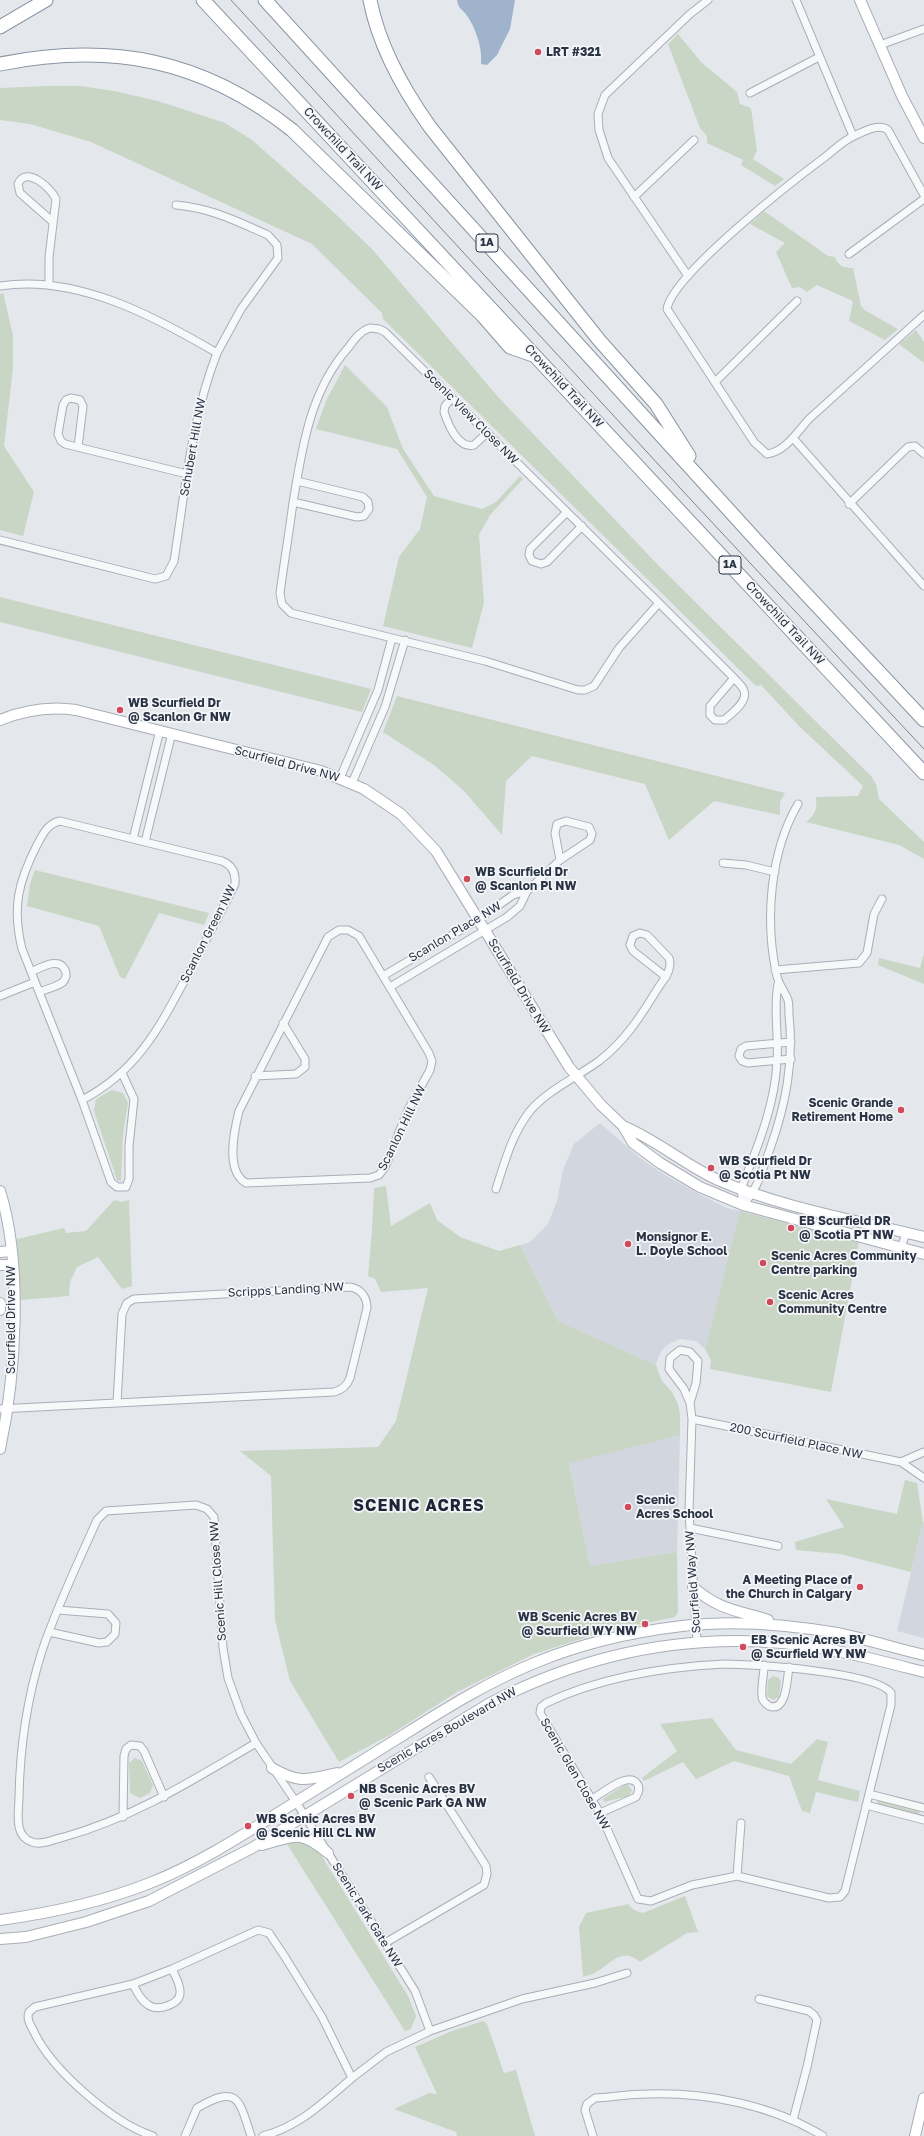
<!DOCTYPE html>
<html>
<head>
<meta charset="utf-8">
<style>
  body { margin:0 }
  canvas { display:block; background:#e4e7ec }
</style>
</head>
<body>
<canvas width="924" height="2136"></canvas>
<script>
const g = document.querySelector('canvas').getContext('2d');
g.lineJoin = 'round';
function paint(path, color) {
  g.fillStyle = color;
  g.fill(path, 'evenodd');
}
function strokePath(path, color, width, dash) {
  g.strokeStyle = color;
  g.lineWidth = width;
  g.lineCap = dash ? 'butt' : 'round';
  g.setLineDash(dash || []);
  g.stroke(path);
}
function write(font, color, halo, rows, align = 'center') {
  g.font = font + ' "Golos Text",sans-serif';
  g.lineWidth = 3.5;
  g.setLineDash([]);
  g.textBaseline = 'middle';
  g.strokeStyle = halo;
  g.fillStyle = color;
  for (const [text, x, y, turn = 0] of rows) {
    g.save();
    g.translate(x, y);
    g.rotate((+turn || 0) * Math.PI / 180);
    g.textAlign = isNaN(turn) ? turn : align;
    if (halo) g.strokeText(text, 0, 0);
    g.fillText(text, 0, 0);
    g.restore();
  }
}
const built = new Path2D(`
  M600,1123l40,35 20,14 35,20 32,16 13,3 -35,138 -9,-8 -16,-2 -11,5 -6,5 -4,7 -3,9 -98,-44 -38,-76 10,-3 18,-18 9,-23 6,-31 11,-26z
  M680,1435l-3,117 -87,14 -21,-104z
  M923,1522h1v116l-27,-7z`);
const green = new Path2D(`
  M678,34l23,28 36,30 3,12 11,4 6,43 -4,8 31,20 -9,7 -34,-21 2,-5 -36,-17v-7l-7,-8 -32,-84z
  M46,86h34l34,5 44,10 67,22 27,17 75,66 45,43 127,149 160,168 212,210 5,8 3,15 45,43v17l-25,-14 -93,-23c10,-8 11,-13 10,-25l42,-1 5,-10 -64,-60 -38,-41 -5,1 -373,-367 -1,-6 -70,-69 -221,-102 -61,-18 -30,-4v-32z
  M764,211l64,45 7,1c3,9 9,11 18,11l8,38 5,5 32,18 -13,11 -36,-19 4,-20 -36,-16 -10,7 -7,-5 -8,1 -16,-36 9,-9 -35,-19z
  M3,293l10,42v33l-9,78 30,46 -11,44 -23,-6v-236z
  M916,330l8,12v21l-25,-19z
  M345,365l42,42 16,42 31,47 48,13 14,-7 24,-26 3,3 -33,36 -11,20 5,68 -12,45 -89,-22 16,-69 21,-28 7,-32 -30,-48 -81,-20 10,-28z
  M0,597l371,92 -9,23 -362,-90z
  M397,696l388,97 -5,9v13l-66,-14 -45,39 -24,-56 -113,-28 -26,25 -4,54 -38,-44 -30,-26 -51,-33z
  M35,870l174,43 -5,12 -45,-12 -34,66 -5,-2 -21,-51 -72,-20 3,-22z
  M924,954v30l-46,-19 1,-7 41,10z
  M112,1090l11,3 5,10 -5,32 -2,46 -4,-1 -23,-69 2,-12z
  M386,1186l5,40 39,-23 7,17 23,17 39,14 21,-6 38,76 98,44 6,16 10,11 6,12 2,10v21l-111,28 21,103 87,-14 1,60 -3,5 -72,15 -69,22 -77,38 -69,44 -49,26 -49,-81 -15,-61 -4,-144 -31,-25 138,-4 18,-26 32,-133 -47,4 -6,-13 -7,-3 4,-46 2,-42z
  M114,1200l8,2 7,-2 3,86 -10,3 -24,-32 -21,10 -7,15 -1,14 -48,4 -4,-61 47,-11 2,5 20,-2z
  M740,1211l119,31 -28,150 -121,-23 1,-9 -6,-11z
  M905,1480l12,3 6,39 -12,50 -71,-18 -44,-4 -1,-8 49,-15 -18,-28 71,15z
  M773,1676l6,2 2,4 -2,15 -6,3 -6,-4 1,-16z
  M712,1718l24,32 55,14 26,-25 11,3 -10,38 42,11 -2,11 -42,-10 -6,21 -8,-2 -13,-35 -55,-15 -38,18 -13,-17 -39,19 -2,-3 35,-27 -17,-27z
  M135,1758l7,3 11,24 -3,8 -10,5 -10,-5 -1,-30z
  M624,1785h4l4,5 -3,6 -25,6 -1,-3z
  M878,1800l42,11 -1,3 -42,-10z
  M298,1841l14,4 8,8 88,143 8,20 -5,13 -6,2 -118,-187z
  M685,1896l13,36 -11,1 -47,29c-17,-15 -27,-1 -42,9 -4,3 -10,4 -15,6l-4,-50 7,-14 42,-9 6,6 9,3z
  M483,2021l4,3 17,49 12,-3 19,66h-78l-1,-4 -62,-23 35,-16 8,1 -22,-47 37,-16z`);
const water = new Path2D(`
  M457,0h58l-5,29 -13,26 -10,10 -6,-1c2,-15 -6,-39 -16,-51 -4,-4 -7,-6 -8,-13z`);
const street = new Path2D(`
  M796,0l57,136
  M880,45l44,-16
  M750,93l69,-36
  M924,195l-36,-65c-9,-7 -24,1 -34,6 -10,4 -20,14 -29,21 -31,23 -153,118 -158,152l87,133 13,12c18,-2 31,-23 42,-35l115,-104
  M634,197l60,-57
  M176,205c35,3 60,16 92,30l9,10 1,13 -37,51 -24,44
  M849,254l75,-55
  M688,276l-80,-118 -9,-28 -1,-16 7,-19 85,-81 18,-14
  M49,285v-28l7,-58c-5,-11 -30,-34 -38,-15l2,9 33,29
  M0,286c76,-12 154,30 217,67 -26,67 -32,138 -43,208l-8,15 -11,3 -155,-39
  M370,328l9,1 6,3 274,271 -40,45 -25,38 -9,4h-7l-93,-29 -194,-48 -9,-9 -2,-11c4,-30 9,-60 13,-90 9,-55 17,-112 55,-155 6,-8 12,-17 22,-20z
  M715,382l82,-81
  M452,398l-7,8 -1,6c4,12 14,37 30,33l13,-12
  M793,438l131,148
  M78,447l5,-41 -3,-6 -9,-2 -5,2 -3,5 -5,29 3,7 4,3 122,30
  M293,502l64,15 7,-1 5,-7 -1,-7 -5,-5 -66,-16
  M849,504l59,-57 7,-1 9,8
  M567,512l-37,37 -1,6 3,6 9,3 6,-2 35,-36
  M659,603l75,75c3,4 9,8 10,13 4,11 -13,23 -20,29h-9l-5,-5v-9l24,-28
  M340,778l38,-88 14,-52
  M352,783l33,-76 20,-67
  M60,821l162,40c10,4 14,12 13,23 -15,30 -31,60 -47,90 -28,52 -50,97 -106,126l-60,-151c-10,-41 -4,-67 15,-104 6,-11 10,-21 23,-24z
  M133,839l27,-109
  M145,842l27,-109
  M723,863l23,2 29,7
  M339,930h9l11,6 70,117 3,8 -2,9 -22,40 -23,57 -6,8 -9,3 -124,5c-21,-12 -12,-52 -7,-72l89,-174z
  M775,970l84,-7 8,-10 7,-39 8,-15
  M31,972c9,-4 28,-16 34,-2 2,4 1,9 -2,12 -6,5 -17,7 -24,10
  M383,976l96,-57 34,-24 14,-4
  M390,987l117,-70 13,-11 7,-15 33,-31 30,-20 2,-6 -3,-7 -23,-6 -9,3 -2,9 5,27
  M0,996l35,-14
  M791,1059l-43,4 -6,-2 -3,-5 2,-7 5,-3 45,-4
  M255,1076l41,-2 9,-7v-8l-22,-36
  M82,1100l29,82 6,5h9l3,-8v-33l5,-47 -12,-26
  M496,1189c9,-28 16,-55 34,-78 18,-21 47,-34 69,-50 26,-20 42,-45 59,-73 6,-9 15,-19 11,-30l-22,-23 -7,-2 -7,3 -3,9 3,6 33,26
  M743,1205c15,-16 19,-35 27,-56 16,-45 24,-87 19,-134 0,-5 0,-11 -1,-15 -4,-11 -10,-15 -12,-28 -11,-53 -6,-120 22,-168
  M743,1205l-2,-16c16,-41 34,-83 36,-128 2,-26 -4,-51 1,-77
  M901,1248l5,-15
  M680,1350l10,2 8,9 -2,22 -6,20 -6,-14 -15,-20 1,-11z
  M690,1403l2,16 -3,93 8,129
  M0,1409l18,-1 316,-16c8,-2 13,-6 16,-14l17,-70c0,-11 -6,-19 -17,-21l-216,12 -7,4 -5,11 -5,89
  M692,1419l209,43
  M924,1452l-23,10 23,16
  M690,1528l88,18
  M49,1632l50,11 8,-1 8,-8 1,-11 -8,-9 -50,-4
  M724,1664c29,0 153,8 167,29v12l-46,186 -5,6 -11,1 -92,-22 -45,9 -41,16 -13,-2 -38,-86 -60,-100 1,-6 5,-4c55,-26 118,-36 178,-39z
  M764,1665c0,10 -3,21 -2,31 0,4 4,8 7,10 18,7 18,-28 20,-39
  M256,1743c-63,37 -121,74 -192,94 -10,2 -23,9 -32,5 -19,-6 -13,-30 -13,-45 1,-50 8,-99 23,-146 15,-45 36,-88 55,-131l9,-9 90,-6 11,4 7,8 9,131 5,30 13,36 15,29 40,59 119,189 15,40
  M869,1794l55,14
  M592,1799c10,-5 38,-30 46,-14 2,5 0,8 -2,12l-36,16
  M866,1805l58,15
  M123,1817l1,-61 2,-7 5,-4 9,1 4,5 20,46
  M737,1876l4,-53
  M385,1943l99,-58 3,-11 -1,-8 -57,-89
  M133,1984c4,8 8,17 17,22 9,5 30,-2 30,-13 1,-8 -5,-17 -8,-24
  M759,1999l50,12 5,4 3,5 -10,47 -14,53
  M352,2078l34,-26 44,-21 92,-32 73,-16 32,-10
  M153,2136c-40,-13 -101,-66 -119,-104 -3,-7 -8,-12 -5,-20l6,-5 98,-23 39,-15 86,-39 11,3 16,24 37,60 30,61c-28,24 -52,48 -89,58
  M185,2136l12,-28c41,-24 42,-9 54,28
  M593,2136l-8,-26 2,-6 8,-6c17,-1 35,-4 52,-4 60,-2 125,11 176,42`);
const secondary = new Path2D(`
  M860,0l42,96 22,42
  M0,720c25,-10 49,-14 76,-10l245,61 43,18 37,25 35,37 133,216 32,38 22,21 10,17 27,20 40,24 43,18 181,49
  M623,1126c34,14 62,39 95,54 65,28 137,40 206,57
  M0,1191c23,73 16,184 0,258
  M0,1252l11,-1
  M0,1265h12
  M0,1303v7
  M693,1587c26,23 43,23 75,33
  M272,1768c28,16 35,12 65,5
  M262,1845c33,-9 38,-16 66,8
  M0,1920c51,-7 102,-18 150,-37 48,-19 93,-48 136,-75 40,-25 79,-49 119,-74 43,-27 85,-53 132,-72 46,-19 95,-30 145,-36 51,-6 104,-2 155,7 29,6 58,15 87,22
  M0,1939l26,-2 60,-15 63,-21 103,-53 238,-145c91,-47 189,-69 292,-60 48,4 95,17 142,29
  M915,2136l9,-38`);
const highway = new Path2D(`
  M203,0l721,773
  M265,0l512,563 147,157
  M370,0c9,47 33,89 60,127l169,213 57,64 33,52
  M0,27l46,-27
  M0,64c111,-22 202,-5 292,66l191,186 27,31 23,8`);
const tram = new Path2D(`
  M231,0l462,502 231,247`);
const markers = [
  [538,52,4,"#d1495b"],
  [120,710,4,"#d1495b"],
  [467,879,4,"#d1495b"],
  [901,1110,4,"#d1495b"],
  [711,1168,4,"#d1495b"],
  [791,1228,4,"#d1495b"],
  [628,1244,4,"#d1495b"],
  [763,1263,4,"#d1495b"],
  [770,1302,4,"#d1495b"],
  [628,1507,4,"#d1495b"],
  [860,1587,4,"#d1495b"],
  [645,1624,4,"#d1495b"],
  [743,1647,4,"#d1495b"],
  [351,1796,4,"#d1495b"],
  [248,1826,4,"#d1495b"]
];
const shields = [
  [487,243,22],
  [730,565,22]
];
const shieldNames = [
  ["1A",487,243],
  ["1A",730,565]
];
const poiNames = [
  ["LRT #321",546,52],
  ["WB Scurfield Dr",128,703],
  ["@ Scanlon Gr NW",128,717],
  ["WB Scurfield Dr",475,872],
  ["@ Scanlon Pl NW",475,886],
  ["Scenic Grande",893,1103,"right"],
  ["Retirement Home",893,1117,"right"],
  ["WB Scurfield Dr",719,1161],
  ["@ Scotia Pt NW",719,1175],
  ["EB Scurfield DR",799,1221],
  ["@ Scotia PT NW",799,1235],
  ["Monsignor E.",636,1237],
  ["L. Doyle School",636,1251],
  ["Scenic Acres Community",771,1256],
  ["Centre parking",771,1270],
  ["Scenic Acres",778,1295],
  ["Community Centre",778,1309],
  ["Scenic",636,1500],
  ["Acres School",636,1514],
  ["A Meeting Place of",852,1580,"right"],
  ["the Church in Calgary",852,1594,"right"],
  ["WB Scenic Acres BV",637,1617,"right"],
  ["@ Scurfield WY NW",637,1631,"right"],
  ["EB Scenic Acres BV",751,1640],
  ["@ Scurfield WY NW",751,1654],
  ["NB Scenic Acres BV",359,1789],
  ["@ Scenic Park GA NW",359,1803],
  ["WB Scenic Acres BV",256,1819],
  ["@ Scenic Hill CL NW",256,1833]
];
const streetNames = [
  ["Crowchild Trail NW",343,149,47],
  ["Crowchild Trail NW",564,386,47],
  ["Scenic View Close NW",471,417,45],
  ["Schubert Hill NW",193,447,-80],
  ["Crowchild Trail NW",785,623,47],
  ["Scurfield Drive NW",287,764,15],
  ["Scanlon Place NW",455,932,-31],
  ["Scanlon Green NW",208,934,-63],
  ["Scurfield Drive NW",519,986,59],
  ["Scanlon Hill NW",402,1128,-64],
  ["Scripps Landing NW",286,1290,-3],
  ["Scurfield Drive NW",11,1320,-90],
  ["200 Scurfield Place NW",796,1441,12],
  ["Scenic Hill Close NW",218,1581,-94],
  ["Scurfield Way NW",693,1582,-94],
  ["Scenic Acres Boulevard NW",447,1730,-30],
  ["Scenic Glen Close NW",575,1774,60],
  ["Scenic Park Gate NW",367,1915,58]
];
const districtNames = [
  ["SCENIC ACRES",419,1506]
];
paint(built, '#d2d6de');
paint(green, '#c9d6c5');
paint(water, '#9fb4cc');
strokePath(street, '#a9aeb7', 9);
strokePath(secondary, '#a9aeb7', 12);
strokePath(highway, '#8b94a3', 15);
strokePath(street, '#f7f8fa', 7);
strokePath(secondary, '#fff', 10);
strokePath(highway, '#fff', 13);
strokePath(tram, '#7d8696', 1);
for (const [x, y, r, color] of markers) {
  const dot = new Path2D();
  dot.arc(x, y, r, 0, 2 * Math.PI);
  g.fillStyle = color;
  g.fill(dot);
  strokePath(dot, '#f4f6f9', 1.5);
}
for (const [x, y, w] of shields) {
  const box = new Path2D();
  box.roundRect(x - w / 2, y - 9, w, 18, 3);
  g.fillStyle = '#f4f6f9';
  g.fill(box);
  strokePath(box, '#2b3445', 1);
}
write('bold 11px', '#2b3445', null, shieldNames);
write('bold 12px', '#2b3445', '#f4f6f9', poiNames, 'left');
write('12px', '#2b3445', '#f4f6f9', streetNames);
g.letterSpacing = '1px';
write('bold 16px', '#1d2536', '#f4f6f9', districtNames);
g.letterSpacing = '0px';
</script>
</body>
</html>
